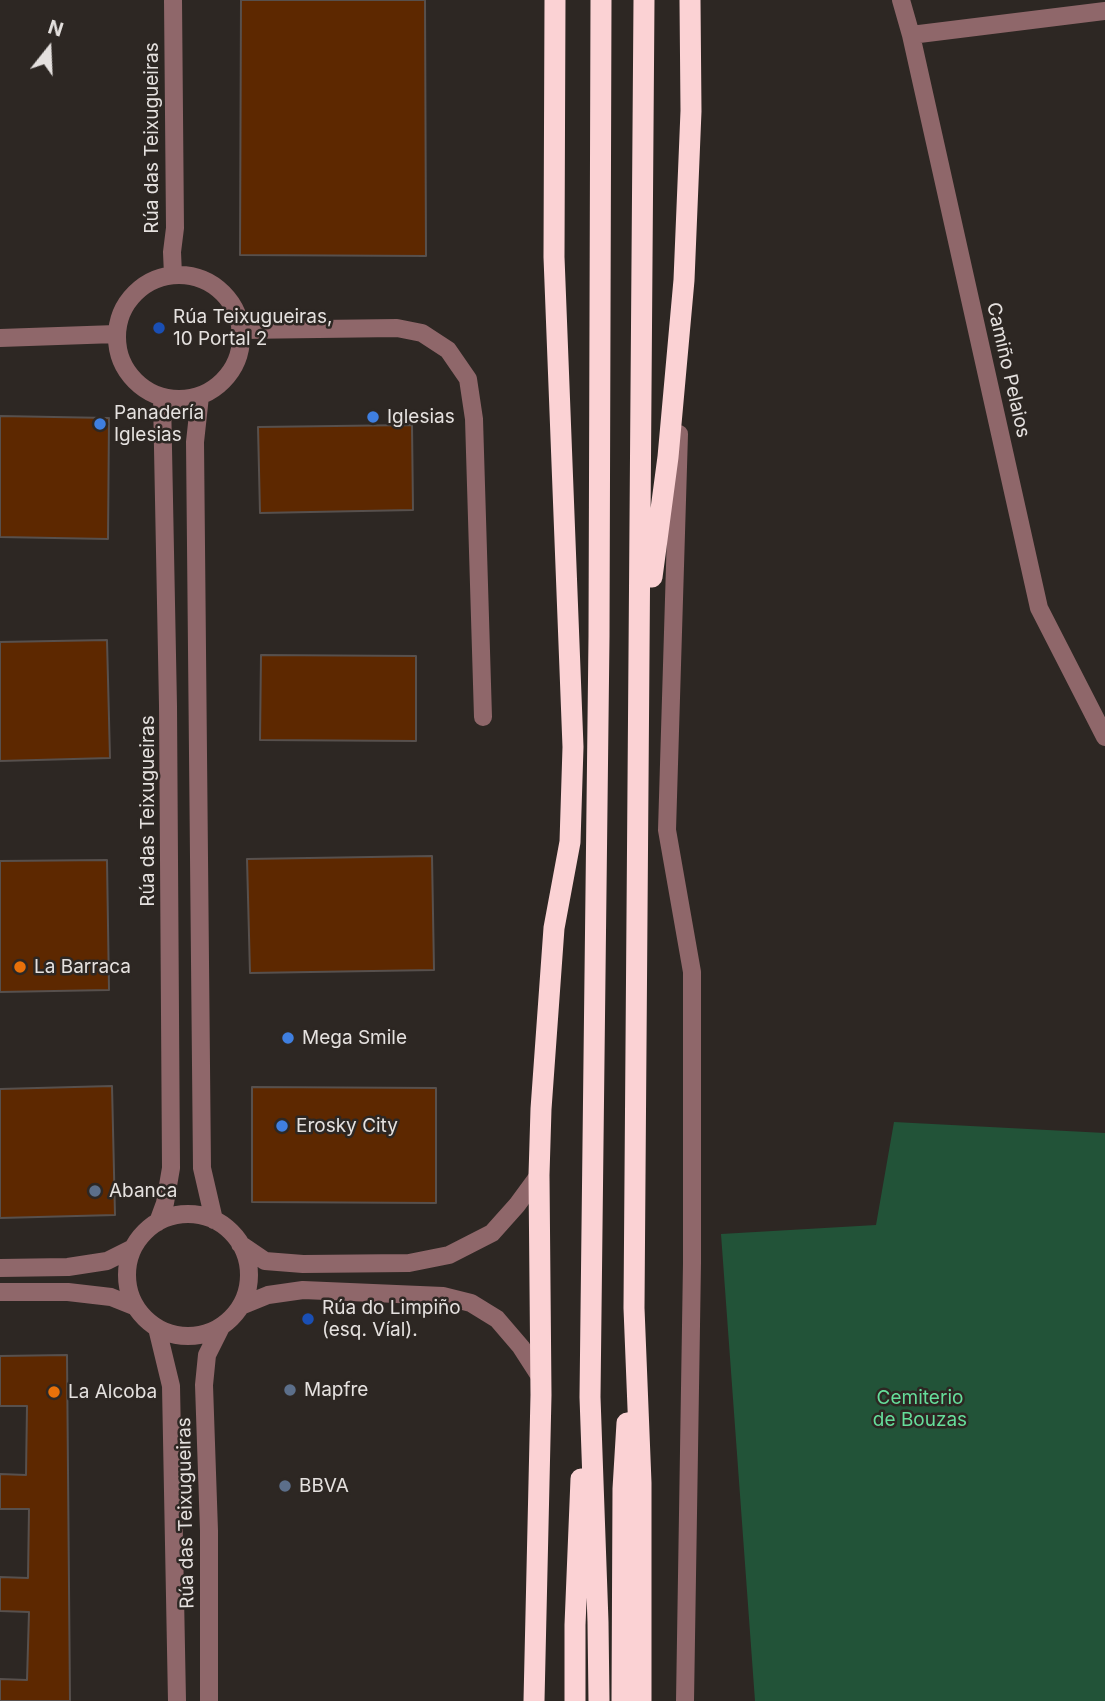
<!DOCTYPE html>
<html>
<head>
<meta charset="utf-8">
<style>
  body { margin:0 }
  #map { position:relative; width:1105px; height:1701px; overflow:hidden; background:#2d2723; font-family:Inter,sans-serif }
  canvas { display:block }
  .north { position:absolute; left:14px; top:14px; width:70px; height:70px; -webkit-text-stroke:5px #2d2723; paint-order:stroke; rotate:18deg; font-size:19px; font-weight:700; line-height:28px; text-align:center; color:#e5e1df }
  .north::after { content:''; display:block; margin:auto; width:24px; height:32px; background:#e5e1df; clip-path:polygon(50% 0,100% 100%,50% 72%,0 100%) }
</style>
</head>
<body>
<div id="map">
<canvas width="1105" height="1701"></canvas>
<div class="north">N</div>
</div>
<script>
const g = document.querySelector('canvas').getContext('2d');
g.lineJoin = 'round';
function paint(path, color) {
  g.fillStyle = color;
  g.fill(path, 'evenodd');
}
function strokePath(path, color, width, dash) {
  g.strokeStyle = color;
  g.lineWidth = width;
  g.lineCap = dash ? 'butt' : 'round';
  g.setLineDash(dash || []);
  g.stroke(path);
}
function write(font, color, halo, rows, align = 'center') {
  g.font = font + ' Inter,sans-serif';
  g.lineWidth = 5;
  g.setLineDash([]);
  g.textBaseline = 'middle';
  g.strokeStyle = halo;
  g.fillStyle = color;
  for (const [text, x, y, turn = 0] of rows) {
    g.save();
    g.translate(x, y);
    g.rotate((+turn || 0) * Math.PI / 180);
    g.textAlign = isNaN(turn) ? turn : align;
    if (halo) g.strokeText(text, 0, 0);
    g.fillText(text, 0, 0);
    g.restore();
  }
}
const green = new Path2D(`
  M894,1122l211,11v568h-350l-34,-467 155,-9z`);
const building = new Path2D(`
  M241,0h184l1,256 -186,-1z
  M0,416l109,2 -1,121 -108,-2z
  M412,425l1,85 -153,3 -2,-86z
  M107,640l3,118 -110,3v-119z
  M261,655l155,1v85l-156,-1z
  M432,856l2,114 -184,3 -3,-114z
  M107,860l2,130 -109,2v-131z
  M112,1086l3,129 -115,3v-129z
  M252,1087l184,1v115l-184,-1z
  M67,1355l3,346h-70v-22l27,1 2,-68 -29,-1v-34l28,1 1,-69h-29v-35l26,1 1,-69h-27v-50z`);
const minor = new Path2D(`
  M901,0l10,35 128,573 66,129
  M911,35l194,-24
  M173,275l-1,-23 3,-24 -2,-228
  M117 337a62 62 0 1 1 124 0a62 62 0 1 1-124 0Z
  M240,330l157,-2 25,5 26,17 20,29 6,40 9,298
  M0,338l116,-4
  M200,396l-5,46 7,726 12,52
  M679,434l-12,396 25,142v291l-7,438
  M127 1275a61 61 0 1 1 122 0a61 61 0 1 1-122 0Z
  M158,1222l7,-19 6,-35 -3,-462 -6,-309
  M240,1244l25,17 38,3 106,-1 40,-8 43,-22 25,-28 22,-30
  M0,1268l68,-1 39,-6 26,-13
  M0,1292h68l43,5 25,10
  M241,1306l27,-11 35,-5 140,6 28,7 26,16 24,28 20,31
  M157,1328l14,58 6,315
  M209,1701v-170l-5,-146 3,-30 14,-28`);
const highway = new Path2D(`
  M652,577l16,-120 16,-177 7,-169 -1,-111
  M534,1701l7,-306 -2,-220 2,-66 13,-181 16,-86 3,-95 -19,-490 1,-257
  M575,1701v-76l6,-146
  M599,1701l-1,-79 -8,-225 9,-760 2,-637
  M622,1701l1,-212 4,-66
  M641,1701v-218l-7,-175 10,-1308`);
const markers = [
  [159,328,7,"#1a4fb4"],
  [373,417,7,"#3f7fe0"],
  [100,424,7,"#3f7fe0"],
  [20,967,7,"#e8710a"],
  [288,1038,7,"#3f7fe0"],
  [282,1126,7,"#3f7fe0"],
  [95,1191,7,"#5c6f8a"],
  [308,1319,7,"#1a4fb4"],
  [290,1390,7,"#5c6f8a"],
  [54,1392,7,"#e8710a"],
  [285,1486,7,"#5c6f8a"]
];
const streetNames = [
  ["Rúa das Teixugueiras",152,138,-90],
  ["Camiño Pelaios",1008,370,77],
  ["Rúa das Teixugueiras",148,811,-90],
  ["Rúa das Teixugueiras",186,1513,-91]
];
const poiNames = [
  ["Rúa Teixugueiras,",173,317],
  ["10 Portal 2",173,339],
  ["Panadería",114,413],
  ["Iglesias",114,435],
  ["Iglesias",387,417],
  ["La Barraca",34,967],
  ["Mega Smile",302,1038],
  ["Erosky City",296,1126],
  ["Abanca",109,1191],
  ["Rúa do Limpiño",322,1308],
  ["(esq. Víal).",322,1330],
  ["Mapfre",304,1390],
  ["La Alcoba",68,1392],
  ["BBVA",299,1486]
];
const parkNames = [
  ["Cemiterio",920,1398],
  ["de Bouzas",920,1420]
];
paint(green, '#225338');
paint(building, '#5d2800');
strokePath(building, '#57504d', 2);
strokePath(minor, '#8f676a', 18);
strokePath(highway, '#fbd2d4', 21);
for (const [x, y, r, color] of markers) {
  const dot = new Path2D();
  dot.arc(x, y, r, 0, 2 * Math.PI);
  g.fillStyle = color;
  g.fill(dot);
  strokePath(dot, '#2d2723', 2.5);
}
write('19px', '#e5e1df', '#2d2723', streetNames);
write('19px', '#e5e1df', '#2d2723', poiNames, 'left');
write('19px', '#65dd9a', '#2d2723', parkNames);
</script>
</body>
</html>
